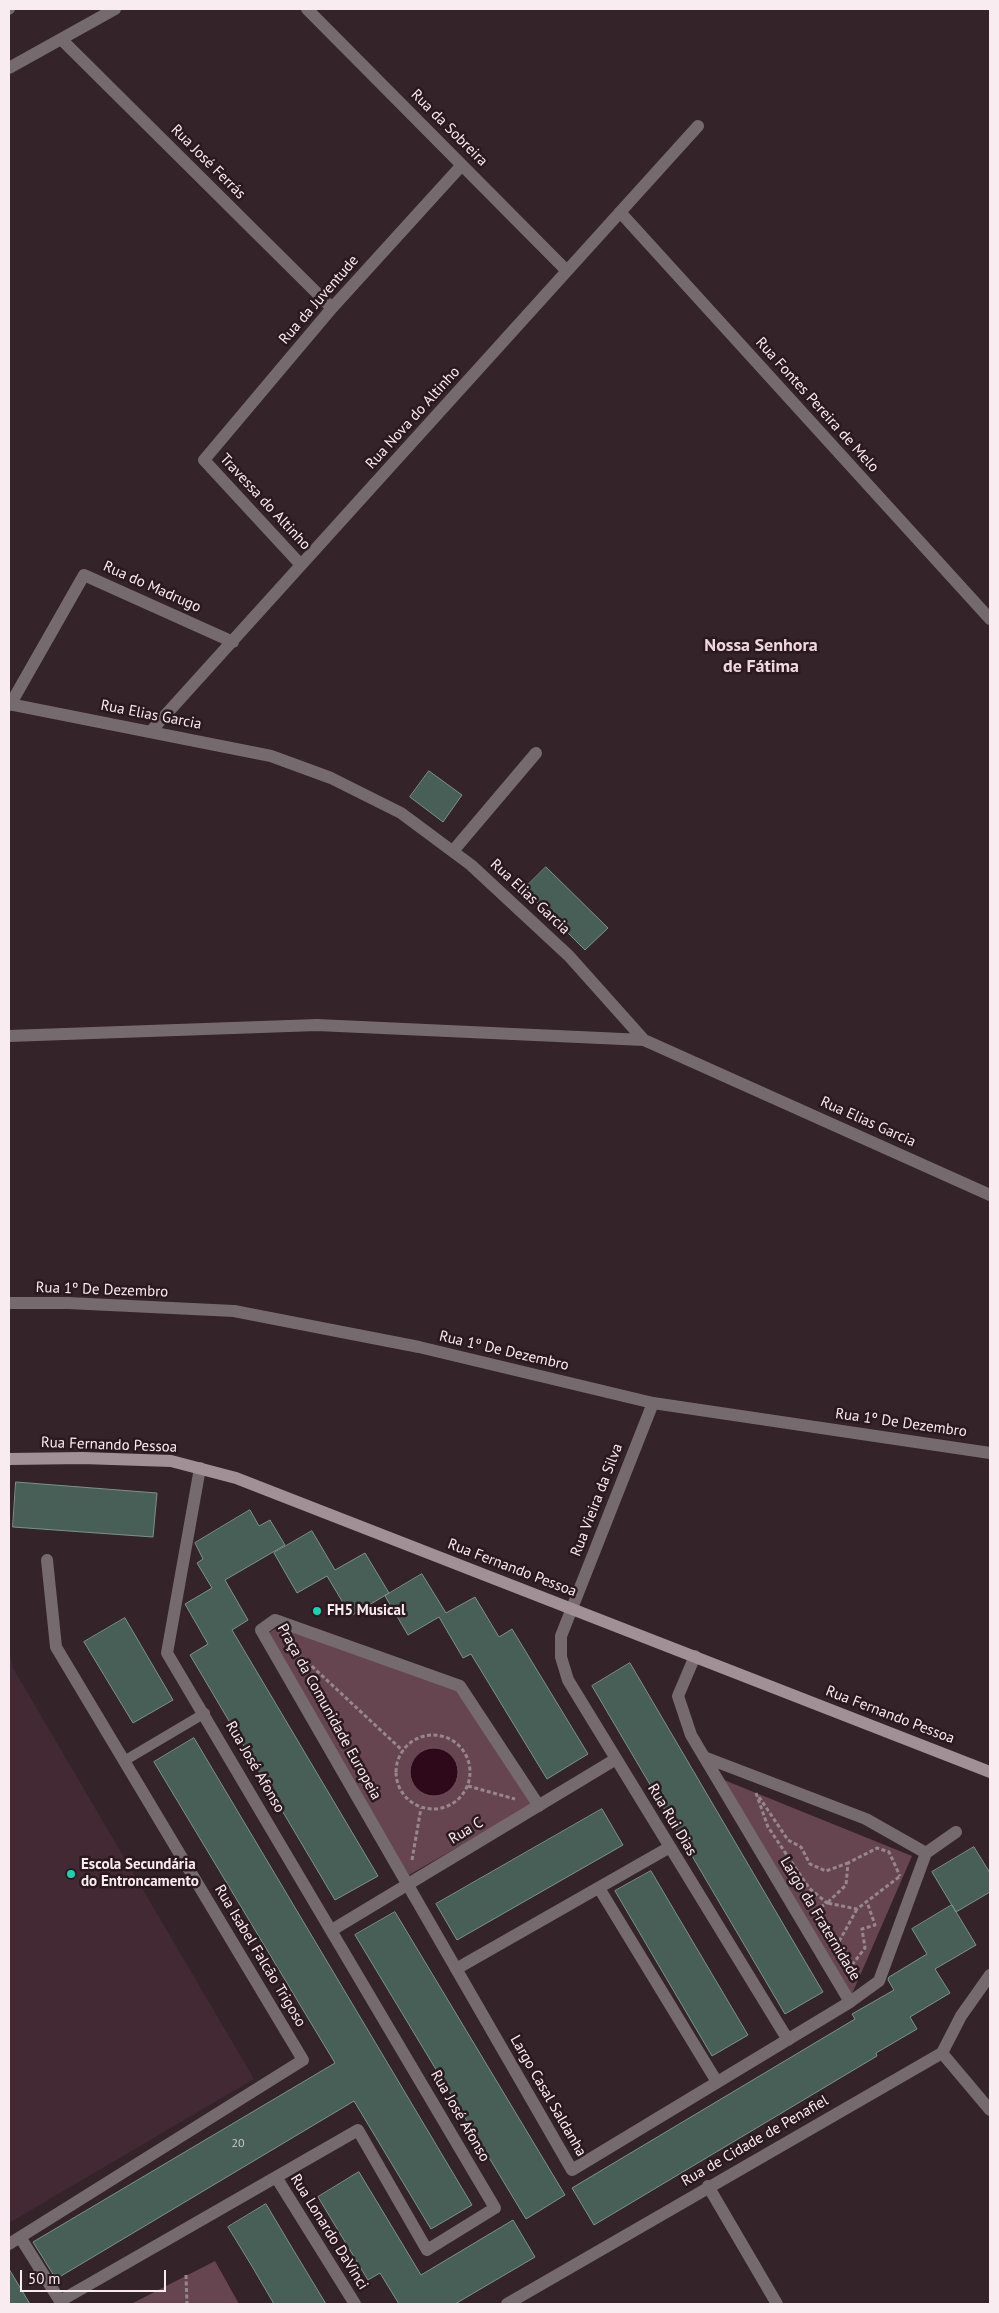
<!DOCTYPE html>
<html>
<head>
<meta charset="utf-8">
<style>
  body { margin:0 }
  #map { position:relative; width:999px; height:2313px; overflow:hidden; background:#342329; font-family:"PT Sans",sans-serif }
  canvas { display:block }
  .frame { position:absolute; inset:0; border:10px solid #f9ecf0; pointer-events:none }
  .scale { position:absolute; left:20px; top:2270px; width:146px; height:22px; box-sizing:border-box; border:2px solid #f9ecf0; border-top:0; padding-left:6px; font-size:15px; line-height:18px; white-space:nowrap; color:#f9ecf0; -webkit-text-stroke:4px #2a191f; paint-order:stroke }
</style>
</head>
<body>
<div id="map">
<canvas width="999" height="2313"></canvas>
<div class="frame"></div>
<div class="scale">50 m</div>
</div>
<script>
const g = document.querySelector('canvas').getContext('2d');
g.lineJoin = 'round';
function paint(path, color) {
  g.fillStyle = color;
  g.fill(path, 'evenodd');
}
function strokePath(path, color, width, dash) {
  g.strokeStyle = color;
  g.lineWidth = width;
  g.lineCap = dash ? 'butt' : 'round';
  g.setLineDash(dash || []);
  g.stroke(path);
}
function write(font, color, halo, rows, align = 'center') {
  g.font = font + ' "PT Sans",sans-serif';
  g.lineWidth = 5;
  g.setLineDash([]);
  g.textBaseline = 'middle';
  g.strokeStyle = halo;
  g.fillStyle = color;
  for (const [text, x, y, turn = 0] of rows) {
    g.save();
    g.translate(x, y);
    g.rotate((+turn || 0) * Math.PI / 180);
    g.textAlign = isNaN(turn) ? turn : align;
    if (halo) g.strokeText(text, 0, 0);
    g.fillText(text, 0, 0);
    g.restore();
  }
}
const built = new Path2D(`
  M9,1650l4,18 241,411 -245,144z`);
const green = new Path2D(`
  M281,1625l177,64 75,115 -124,71 -142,-241z
  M724,1780l188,76 -60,138z
  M215,2261l24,43h-108z`);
const water = new Path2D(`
  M410 1772a24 24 0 1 1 48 0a24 24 0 1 1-48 0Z`);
const building = new Path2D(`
  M429,771l33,24 -19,27 -33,-25z
  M546,867l62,61 -23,22 -61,-61z
  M16,1482l141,11 -4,44 -140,-10z
  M250,1510l9,16 11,-6 15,25 -60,35 23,40 -16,10 146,246 -43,24 -145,-245 18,-11 -23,-40 27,-16 -15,-25 6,-4 -8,-16z
  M312,1531l23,39 30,-17 24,40 -38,23 -24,-40 -30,17 -23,-40z
  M422,1574l24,39 29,-16 24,40 13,-8 76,125 -41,25 -76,-125 -8,4 -24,-41 -31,18 -23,-39z
  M125,1618l48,82 -40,23 -49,-81z
  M630,1663l193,329 -38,22 -193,-328z
  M194,1738l278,467 -41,24 -77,-128 -298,178 -23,-37 302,-179 -181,-301z
  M602,1809l21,36 -166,95 -21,-36z
  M974,1847l16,26v19l-34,20 -24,-40z
  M651,1871l97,164 -36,21 -97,-165z
  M952,1905l24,40 -41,24 15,24 -40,24 7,12 -41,24 1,3 -283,169 -22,-37 283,-169 -3,-5 42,-24 -6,-10 1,-3 38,-23 -15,-25z
  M395,1912l170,283 -39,24 -171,-284z
  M359,2172l62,103 92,-55 22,37 -80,47h-56l-19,-31 -12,7 -50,-83z
  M266,2204l25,42 35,58h-52l-21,-36 -25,-41z
  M9,2269l21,35h-21z`);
const path = new Path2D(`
  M288,1644l115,107
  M396 1772a37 37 0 1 1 74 0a37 37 0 1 1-74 0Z
  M468,1786l47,13
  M756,1793l12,34 41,61 18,15 -14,9
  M759,1797l29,43 13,7 9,17 16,7 22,-8
  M412,1860l9,-52
  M899,1877l-42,32 -30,-6 19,-18 2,-22 29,-15 12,4 11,24
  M836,1947l21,-38
  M848,1970l17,-22 -3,-19 13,-4 -8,-23
  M186,2275l1,29`);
const lane = new Path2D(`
  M9,10l1,-1
  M124,1761l81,-48`);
const street = new Path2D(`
  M307,9l260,262
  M61,39l271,269
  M9,68l106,-59
  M620,212l370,407
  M301,565l-97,-105 128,-152 130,-143
  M9,704l262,52 60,22 70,35 70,52 98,91 75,84 346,155
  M10,705l74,-130 149,67
  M151,731l547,-605
  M453,851l83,-98
  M9,1036l308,-11 327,15
  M9,1303h59l166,8 185,36 234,56 337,50
  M653,1403l-92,233v21l7,23 220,360
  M695,1656l-17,40 13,39 159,267
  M704,1757l162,62 60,34
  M539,1806l-79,-120 -185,-66 -14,10 311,540 278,-168 29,-21 47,-128 30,-21
  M599,1888l118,194
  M332,1930l284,-171
  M456,1969l214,-122
  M942,2053l48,57
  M276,2177l79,127
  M708,2186l69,118
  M20,2237l40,64 298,-171 69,120 68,-42 -328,-555 33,-185
  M9,2244l294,-184 -247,-413 -9,-87
  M507,2304l435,-251 19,-37 29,-41`);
const secondary = new Path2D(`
  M9,1459l74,-1 88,3 65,17 754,294`);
const markers = [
  [317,1611,5,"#15d5b3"],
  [71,1874,5,"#15d5b3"]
];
const numberNames = [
  ["20",238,2144]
];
const streetNames = [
  ["Rua da Sobreira",449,128,45],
  ["Rua José Ferrás",208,162,45],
  ["Rua da Juventude",319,300,-49],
  ["Rua Fontes Pereira de Melo",817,405,48],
  ["Rua Nova do Altinho",413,418,-48],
  ["Travessa do Altinho",265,502,47],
  ["Rua do Madrugo",152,587,24],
  ["Rua Elias Garcia",151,715,11],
  ["Rua Elias Garcia",530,897,43],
  ["Rua Elias Garcia",868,1122,24],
  ["Rua 1º De Dezembro",102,1290,2],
  ["Rua 1º De Dezembro",504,1351,13],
  ["Rua 1º De Dezembro",901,1423,8],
  ["Rua Fernando Pessoa",109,1445,2],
  ["Rua Vieira da Silva",597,1500,-69],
  ["Rua Fernando Pessoa",512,1568,21],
  ["Praça da Comunidade Europeia",329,1712,61],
  ["Rua Fernando Pessoa",890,1715,21],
  ["Rua José Afonso",255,1767,60],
  ["Rua Rui Dias",672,1820,59],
  ["Rua C",466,1831,-31],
  ["Largo da Fraternidade",820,1919,59],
  ["Rua Isabel Falcão Trigoso",260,1956,59],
  ["Largo Casal Saldanha",548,2096,60],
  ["Rua José Afonso",460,2116,60],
  ["Rua de Cidade de Penafiel",755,2141,-30],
  ["Rua Lonardo DaVinci",329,2232,58]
];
const poiNames = [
  ["FH5 Musical",327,1611],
  ["Escola Secundária",81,1865],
  ["do Entroncamento",81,1882]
];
const quarterNames = [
  ["Nossa Senhora",761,646],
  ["de Fátima",761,667]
];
paint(built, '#422933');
paint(green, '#664551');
paint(water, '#2e091a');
strokePath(water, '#6b4d5a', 1);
paint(building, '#485f58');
strokePath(building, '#7a938b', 1);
strokePath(path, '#96878c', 3, [4, 2.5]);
strokePath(lane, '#756b6f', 10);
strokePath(street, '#756b6f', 12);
strokePath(secondary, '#a19196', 12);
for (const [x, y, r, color] of markers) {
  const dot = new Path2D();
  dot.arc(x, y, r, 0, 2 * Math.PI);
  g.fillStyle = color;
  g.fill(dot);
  strokePath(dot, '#2a191f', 2);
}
write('12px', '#cdc9ca', null, numberNames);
write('15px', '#f9ecf0', '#2a191f', streetNames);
write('bold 15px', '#f9ecf0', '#2a191f', poiNames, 'left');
write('bold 18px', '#f0d7df', '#2a191f', quarterNames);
</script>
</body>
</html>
